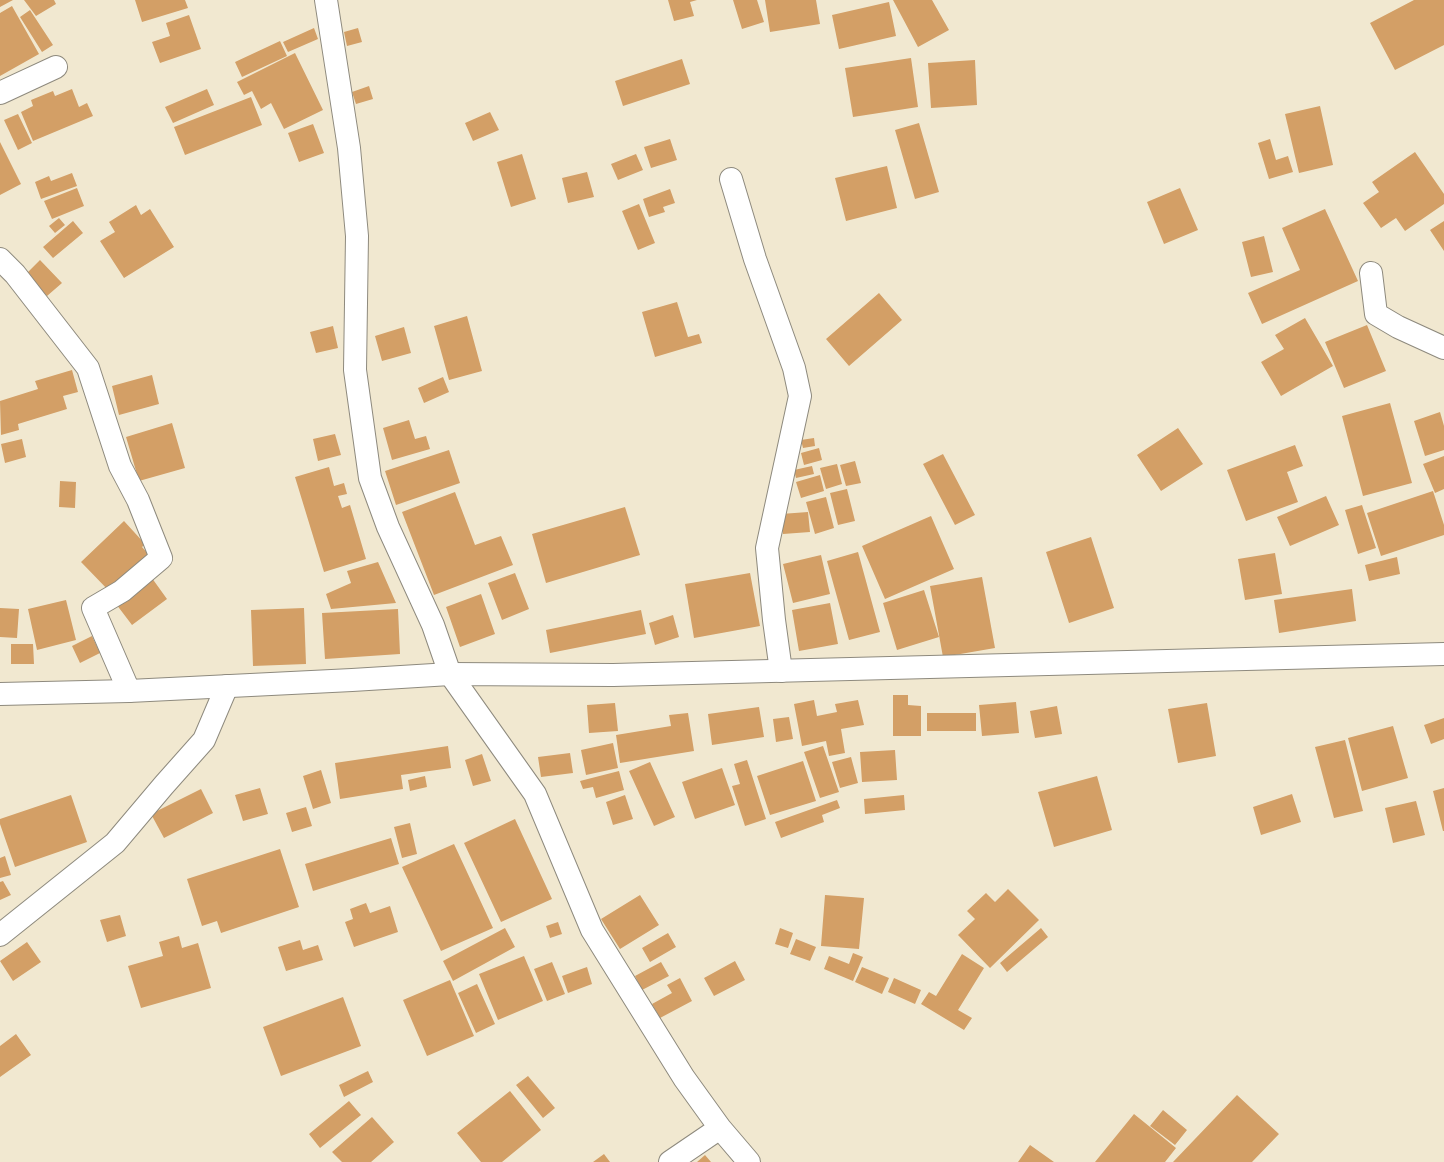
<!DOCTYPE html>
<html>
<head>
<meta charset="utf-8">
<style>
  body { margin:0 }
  canvas { display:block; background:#f1e8d0 }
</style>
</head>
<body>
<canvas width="1444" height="1162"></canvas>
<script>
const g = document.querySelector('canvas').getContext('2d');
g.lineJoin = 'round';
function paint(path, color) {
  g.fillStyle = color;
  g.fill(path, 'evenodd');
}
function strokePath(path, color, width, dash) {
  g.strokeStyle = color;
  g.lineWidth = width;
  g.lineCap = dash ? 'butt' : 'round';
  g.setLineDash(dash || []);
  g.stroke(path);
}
const building = new Path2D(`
  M0,0h13l-13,7z
  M24,0h30l2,4 -20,12z
  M135,0h50l3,8 -46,14z
  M668,0h29l-7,2 4,14 -20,5z
  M733,0h24l7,22 -22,7z
  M765,0h51l4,24 -50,8z
  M893,0h39l17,30 -31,17z
  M1414,0h30v45l-49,25 -25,-47z
  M889,2l7,34 -57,13 -7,-34z
  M12,6l27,48 -39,22v-63z
  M30,10l23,35 -11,7 -22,-35z
  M189,15l12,34 -41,14 -8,-21 18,-6 -4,-13z
  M314,28l4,11 -30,13 -5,-10z
  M358,28l4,14 -15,4 -3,-14z
  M280,41l7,15 -45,21 -7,-15z
  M295,53l28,57 -39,19 -13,-26 -10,6 -9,-18 -8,4 -7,-13z
  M911,58l7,49 -65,10 -8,-49z
  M682,59l8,25 -67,22 -8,-25z
  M975,60l2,45 -46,3 -3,-45z
  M369,86l4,13 -17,5 -4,-12z
  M72,89l7,18 8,-4 6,13 -60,25 -12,-29 12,-6 -2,-6 22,-9 2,5z
  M207,89l7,16 -41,18 -8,-16z
  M251,97l11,28 -77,30 -11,-28z
  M1320,106l13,59 -34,8 -14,-59z
  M490,112l9,18 -26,11 -8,-18z
  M18,114l14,29 -14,7 -14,-30z
  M919,123l20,69 -24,7 -20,-69z
  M313,124l11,29 -25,9 -11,-29z
  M670,139l7,21 -26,8 -7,-21z
  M1270,139l6,21 12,-4 5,16 -24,7 -11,-36z
  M0,142l21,42 -21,11z
  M1415,152l29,42v10l-39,27 -9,-13 -15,10 -18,-25 16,-11 -7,-10z
  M522,154l14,45 -25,8 -14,-45z
  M636,154l7,16 -25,10 -7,-16z
  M887,166l10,42 -51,13 -11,-43z
  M587,172l7,25 -26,6 -6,-25z
  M72,173l5,13 -36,13 -6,-17 14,-6 2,5z
  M77,188l7,18 -32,13 -8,-18z
  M1180,188l18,42 -34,14 -17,-42z
  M670,189l5,14 -12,4 2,5 -16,5 -6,-18z
  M639,204l16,39 -17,7 -16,-39z
  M136,205l5,10 9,-6 24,38 -50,31 -24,-37 15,-9 -6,-10z
  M1325,209l33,72 -96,43 -14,-31 52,-23 -18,-42z
  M59,218l6,7 -10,8 -6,-7z
  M73,221l10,12 -30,25 -10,-11z
  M1444,221v30l-14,-21z
  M1264,236l9,36 -22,5 -9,-35z
  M40,260l22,23 -15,13 -21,-22z
  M879,293l23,27 -53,46 -23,-27z
  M677,302l11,35 11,-3 3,9 -47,14 -13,-45z
  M467,316l15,55 -33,9 -15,-54z
  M1305,318l28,48 -52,30 -20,-34 23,-13 -9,-14z
  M1367,325l19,46 -42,17 -19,-46z
  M333,326l5,22 -22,5 -6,-21z
  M404,327l7,26 -29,8 -7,-25z
  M72,370l6,22 -15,4 4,13 -49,15 1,6 -18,5 -1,-34 38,-12 -3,-8z
  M152,375l7,29 -40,11 -7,-29z
  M443,377l6,15 -25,11 -6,-15z
  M1390,403l22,80 -49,13 -21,-80z
  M1440,412l4,14v24l-19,6 -11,-35z
  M409,420l6,19 11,-3 4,13 -38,11 -9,-32z
  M172,423l13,45 -46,13 -13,-44z
  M1178,428l25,36 -42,27 -24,-36z
  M335,434l6,21 -23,6 -5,-22z
  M814,438l1,8 -12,2 -2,-8z
  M22,439l4,18 -21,6 -4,-19z
  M1295,445l8,21 -16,6 11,30 -52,19 -19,-51z
  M819,448l3,12 -18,5 -3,-12z
  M449,450l11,33 -64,22 -11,-34z
  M943,454l32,61 -20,10 -32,-61z
  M1444,456v33l-9,4 -12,-29z
  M855,461l6,22 -15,3 -6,-21z
  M837,464l5,20 -16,5 -6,-21z
  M812,466l2,8 -18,4 -2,-8z
  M329,467l5,19 10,-3 3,11 -9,2 4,12 8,-3 16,54 -42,13 -29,-95z
  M820,475l4,16 -23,7 -5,-16z
  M60,481l16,1 -1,26 -16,-1z
  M847,489l8,32 -17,4 -8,-32z
  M1433,491l11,34v10l-63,21 -14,-43z
  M455,492l20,53 26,-9 12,29 -79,30 -32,-83z
  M1326,496l13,29 -49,21 -13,-29z
  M826,497l8,31 -19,6 -9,-32z
  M1362,505l14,43 -18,6 -13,-44z
  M625,507l15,48 -94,28 -14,-49z
  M808,512l2,20 -27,2 -2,-20z
  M931,516l23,53 -69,30 -23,-53z
  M124,521l21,23 -3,3 9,10 -39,37 -31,-32z
  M1091,537l23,71 -45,15 -23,-71z
  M858,552l22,80 -31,8 -22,-79z
  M1275,553l7,41 -37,6 -7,-41z
  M821,555l9,39 -37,9 -10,-39z
  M1397,557l3,17 -31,7 -4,-16z
  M378,562l18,41 -65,6 -5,-15 25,-11 -4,-12z
  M515,573l14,36 -27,11 -14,-37z
  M750,573l10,53 -66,12 -9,-54z
  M149,574l18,25 -35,26 -19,-25z
  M982,577l13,71 -52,9 -13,-71z
  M1352,589l4,32 -77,12 -5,-33z
  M924,590l15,47 -42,13 -14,-47z
  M481,594l14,40 -35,13 -14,-40z
  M66,600l10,40 -39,10 -9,-41z
  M830,603l8,41 -39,7 -7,-41z
  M0,608l19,1 -2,29 -17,-1z
  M304,608l2,56 -53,2 -2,-56z
  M398,609l2,45 -75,5 -3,-46z
  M641,610l5,24 -96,19 -4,-23z
  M673,615l6,22 -24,8 -6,-22z
  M92,636l8,17 -20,10 -8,-17z
  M11,644h22l1,20h-23z
  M893,695h15v10l13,1v30h-28z
  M814,700l3,16 20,-4 -2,-8 23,-4 6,25 -23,4 4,24 -16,3 -3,-15 -24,5 -8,-42z
  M1016,702l3,31 -37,3 -3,-31z
  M615,703l3,28 -29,2 -2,-28z
  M1207,703l9,53 -38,7 -10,-54z
  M1057,706l5,28 -27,4 -5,-27z
  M759,707l5,30 -52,8 -4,-31z
  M688,713l6,38 -74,12 -4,-28 55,-9 -2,-11z
  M927,713h49v18h-49z
  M789,717l4,22 -17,3 -3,-23z
  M1444,718v21l-13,5 -7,-19z
  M1393,726l15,52 -46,13 -14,-53z
  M1345,740l18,71 -29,7 -19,-71z
  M613,743l5,25 -32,7 -5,-25z
  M448,746l3,22 -50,7 2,14 -63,10 -5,-36z
  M823,746l16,46 -19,6 -16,-46z
  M895,750l2,30 -35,2 -2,-30z
  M570,753l3,20 -32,4 -3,-20z
  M482,754l9,27 -18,5 -8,-26z
  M851,757l7,26 -18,5 -8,-26z
  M747,760l19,59 -21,7 -13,-40 8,-2 -6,-20z
  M803,761l13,40 -46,14 -13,-39z
  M650,762l25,55 -21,9 -25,-55z
  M722,768l13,37 -40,14 -13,-37z
  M321,770l10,33 -18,6 -10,-33z
  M619,771l5,19 -28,8 -3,-11 -10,2 -3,-8z
  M425,776l2,11 -17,4 -2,-11z
  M1097,776l15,54 -58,17 -16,-55z
  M260,788l8,26 -25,7 -8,-26z
  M1444,788v43h-1l-10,-40z
  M201,789l12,24 -49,25 -13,-24z
  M1292,794l9,28 -40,13 -8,-28z
  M71,795l16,47 -72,25 -15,-43v-5z
  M625,795l8,24 -20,6 -7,-23z
  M904,795l1,15 -40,4 -1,-15z
  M837,800l3,8 -18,7 2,7 -43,16 -6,-16z
  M1416,801l9,34 -32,8 -8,-35z
  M306,807l6,19 -20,6 -6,-19z
  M515,819l37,80 -51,23 -37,-79z
  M410,823l7,31 -15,4 -8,-31z
  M391,838l8,26 -86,27 -8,-27z
  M454,844l39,84 -52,23 -39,-84z
  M280,849l19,58 -78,26 -4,-12 -15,5 -15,-47z
  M5,856l6,19 -11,3v-20z
  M3,881l8,14 -11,5v-18z
  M1008,889l31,31 -49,48 -32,-33 17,-16 -8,-8 19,-18 9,9z
  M640,895l19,30 -39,24 -19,-30z
  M825,895l39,3 -5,51 -38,-3z
  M366,903l4,10 20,-7 8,26 -44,15 -9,-25 8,-3 -3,-10z
  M120,915l6,21 -19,6 -7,-22z
  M558,922l4,12 -12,4 -4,-12z
  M505,928l10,19 -62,34 -10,-20z
  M780,928l13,5 -5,15 -13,-4z
  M1041,928l7,9 -41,35 -7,-9z
  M668,933l8,14 -26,15 -8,-14z
  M179,936l3,12 16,-5 13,45 -70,20 -13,-42 35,-10 -4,-14z
  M796,939l20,8 -6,14 -20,-7z
  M300,940l3,10 15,-5 5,15 -37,11 -8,-24z
  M27,942l14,20 -28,19 -13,-20z
  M853,953l10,4 -10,24 -29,-12 5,-13 20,8z
  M962,954l22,14 -26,42 14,8 -8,12 -43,-26 8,-12 7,4z
  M524,956l19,45 -45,19 -19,-46z
  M735,961l10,19 -31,16 -10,-18z
  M552,962l13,32 -18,7 -13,-32z
  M661,962l8,14 -27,14 -7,-14z
  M587,967l5,17 -24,9 -6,-17z
  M862,967l27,11 -7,16 -27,-12z
  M680,978l12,23 -32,17 -8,-14 20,-11 -5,-8z
  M894,978l27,12 -6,14 -27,-12z
  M450,980l24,56 -47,20 -24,-56z
  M477,984l18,40 -19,9 -18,-40z
  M343,997l18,49 -80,30 -18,-49z
  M16,1034l15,21 -31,22v-31z
  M368,1071l5,11 -29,15 -5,-12z
  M528,1076l27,32 -12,10 -27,-33z
  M510,1091l31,39 -39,32h-21l-24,-29z
  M1237,1095l42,39 -27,28h-79z
  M349,1101l12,14 -41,33 -11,-14z
  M1163,1110l24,20 -12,15 -25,-19z
  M1134,1114l42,34 -11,14h-70z
  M372,1117l22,25 -23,20h-29l-10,-10z
  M1030,1145l24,17h-36z
  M604,1154l6,8h-17z
  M705,1155l6,7h-14z`);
const minor = new Path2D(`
  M326,0l23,148 8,88 -2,134 15,108 18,49 45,98 17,49 85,120 57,136 92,148 36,50 29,34
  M0,93l56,-26
  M731,179l24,80 39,109 6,28 -33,152 7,72 7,51
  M0,259l15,15 73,94 32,98 18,34 23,58 -39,33 -29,17 36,83
  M1371,273l5,41 22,13 46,21
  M0,935l115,-92 49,-58 40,-45 23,-54
  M670,1162l50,-34`);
const major = new Path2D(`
  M0,694l129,-3 223,-11 98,-6 163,1 831,-21`);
paint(building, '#d39f66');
strokePath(minor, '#8e8a7e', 24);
strokePath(major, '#8e8a7e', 24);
strokePath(minor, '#fff', 22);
strokePath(major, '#fff', 22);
</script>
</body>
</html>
